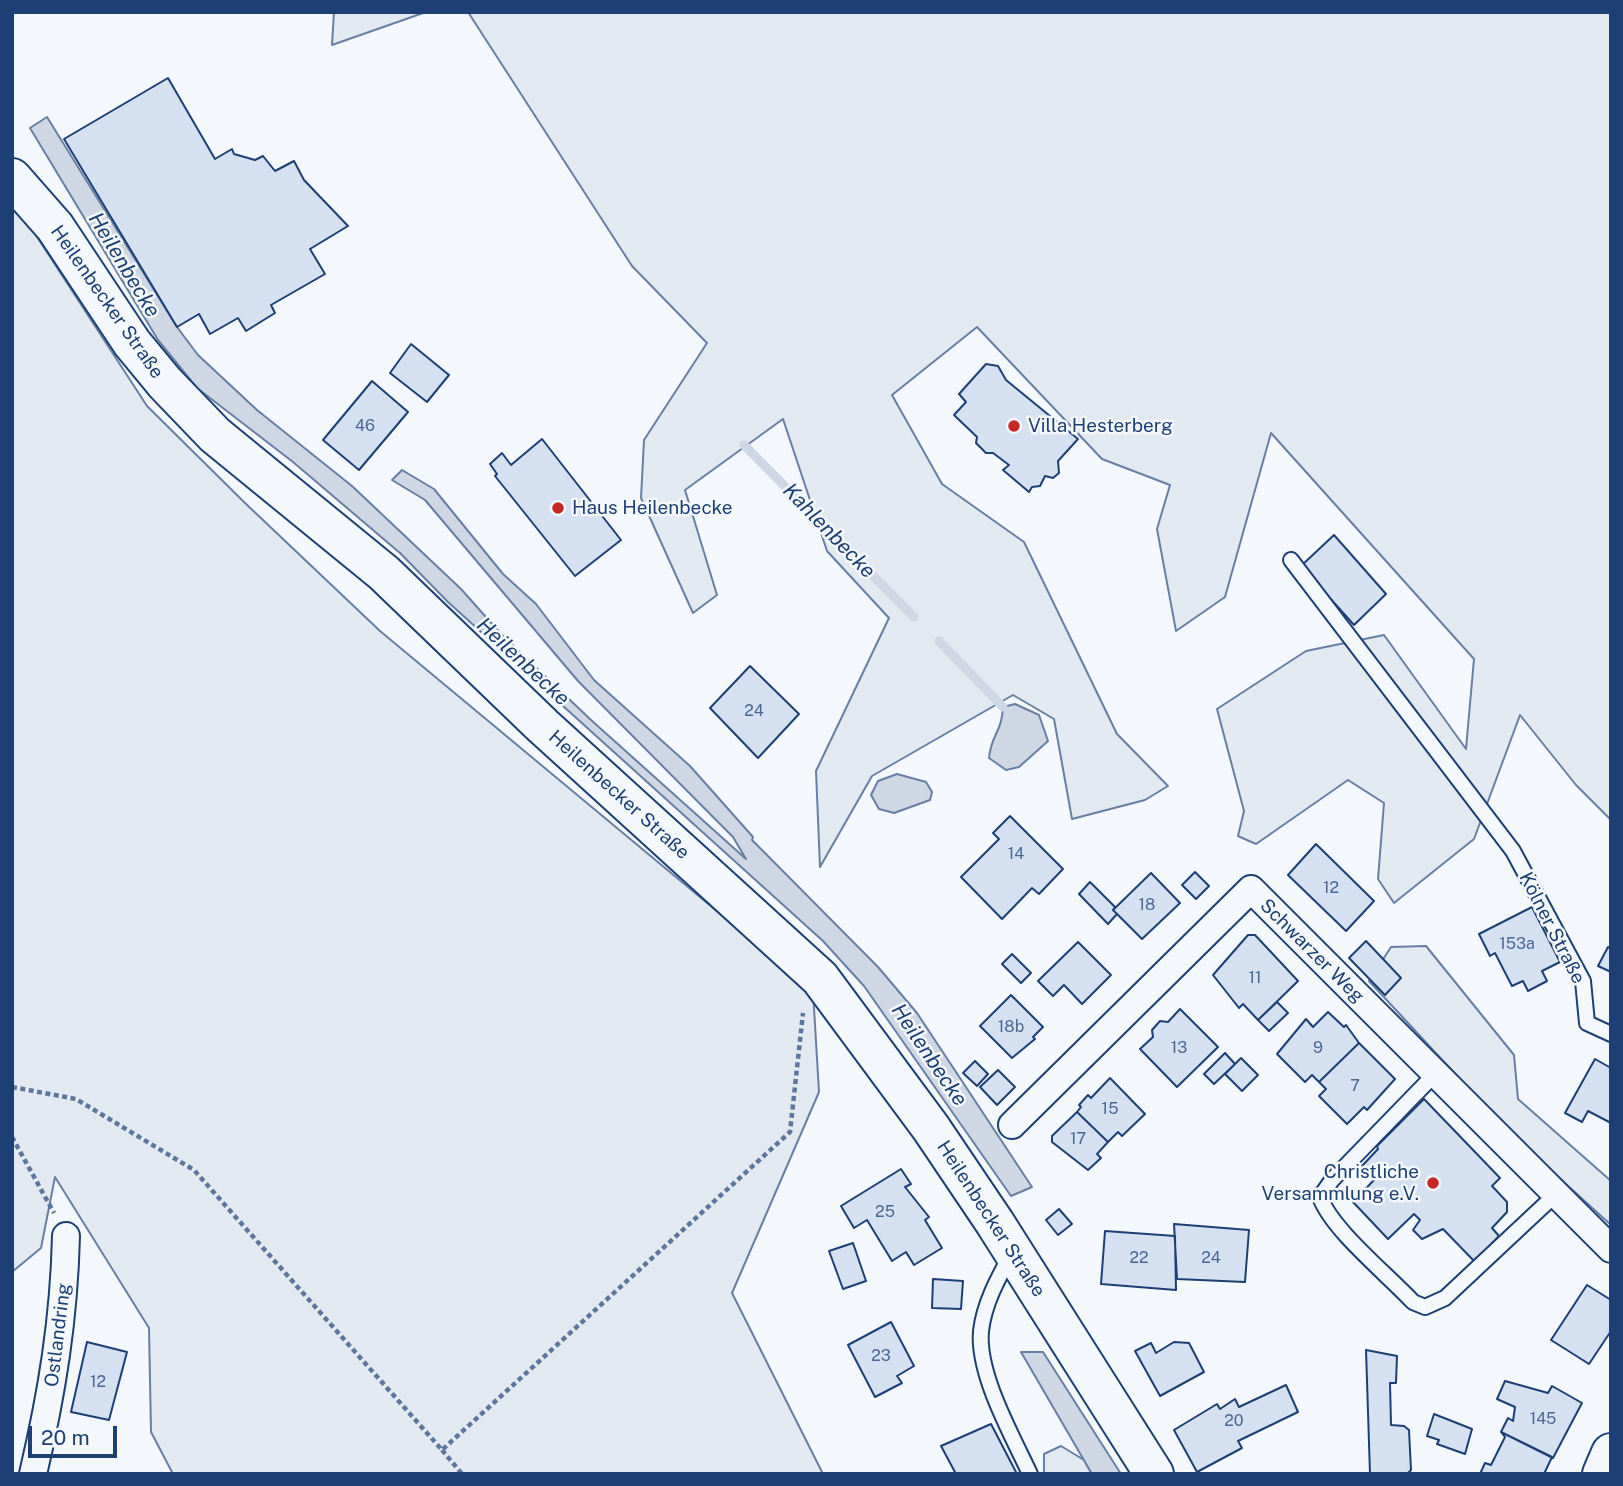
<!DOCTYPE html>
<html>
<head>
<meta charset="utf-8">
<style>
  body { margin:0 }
  #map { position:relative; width:1623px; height:1486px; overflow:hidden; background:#f4f7fb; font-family:"Public Sans",sans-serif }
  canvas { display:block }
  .frame { position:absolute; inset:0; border:14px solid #1d3f73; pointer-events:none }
  .scale { position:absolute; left:28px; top:1426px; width:89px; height:32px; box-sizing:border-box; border:4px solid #1d3f73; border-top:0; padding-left:9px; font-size:21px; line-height:24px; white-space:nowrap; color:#1d3f73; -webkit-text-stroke:5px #f4f7fb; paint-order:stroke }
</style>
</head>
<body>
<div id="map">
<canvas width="1623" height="1486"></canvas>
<div class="frame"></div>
<div class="scale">20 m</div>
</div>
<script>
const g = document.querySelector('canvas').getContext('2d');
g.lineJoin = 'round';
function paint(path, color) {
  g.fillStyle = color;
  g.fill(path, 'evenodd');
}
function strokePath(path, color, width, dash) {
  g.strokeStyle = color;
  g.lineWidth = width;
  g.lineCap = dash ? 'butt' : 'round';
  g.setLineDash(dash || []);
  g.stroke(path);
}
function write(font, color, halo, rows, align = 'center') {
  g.font = font + ' "Public Sans",sans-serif';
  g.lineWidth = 5;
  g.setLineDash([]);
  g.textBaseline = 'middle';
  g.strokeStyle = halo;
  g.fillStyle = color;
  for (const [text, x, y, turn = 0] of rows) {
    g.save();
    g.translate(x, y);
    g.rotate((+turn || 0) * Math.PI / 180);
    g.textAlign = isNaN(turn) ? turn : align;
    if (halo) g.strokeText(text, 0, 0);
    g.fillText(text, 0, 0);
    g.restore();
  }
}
const green = new Path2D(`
  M334,12h92l-94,33z
  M468,12h1143v808l-35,-35 -56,-70 -46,124 -80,64 -16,-24 6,-76 -36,-23 -92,64 -18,-8 6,-25 -27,-102 89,-58 78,-16 82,114 8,-90 -203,-226 -46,164 -49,34 -19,-102 13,-44 -68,-26 -125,-132 -85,68 50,89 82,58 93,192 51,52 -23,14 -73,19 -18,-100 -41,-24 -141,81 -52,91 -4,-96 73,-153 -62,-67 -44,-132 -98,71 32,105 -24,18 -52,-115 3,-58 63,-97 -75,-77z
  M12,207l16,16 119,183 98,97 135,128 433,360 6,101 -87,201 91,181h-650l-22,-42 -2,-104 -94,-151 -14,71 -29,24z
  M1426,946l88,109 4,44 93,82v44l-100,-91 -142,-153 22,-34z
  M1061,1446l23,14 8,14h-48v-20z`);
const water = new Path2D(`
  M47,117l130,210 21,28 59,55 95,76 109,103 41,46 89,85 155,139 -13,-22 -155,-156 -153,-181 -33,-20 10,-10 32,19 69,85 33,30 58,76 96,86 63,71 -1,3 126,127 39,46 115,174 -21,9 -147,-210 -41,-45 -375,-339 -48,-49 -107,-91 -96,-74 -39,-48 -128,-212z
  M1015,704l24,11 9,26 -29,26 -13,3 -17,-12c2,-23 13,-26 14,-51z
  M897,774l29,8 6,10 -2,8 -36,13 -15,-4 -8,-14 7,-14z
  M1021,1352h22l78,122h-29z`);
const stream = new Path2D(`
  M744,445l170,172
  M939,641l64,66`);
const building = new Path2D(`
  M168,78l47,81 17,-10 2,5 21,6 8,-4 12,15 19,-10 10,19 44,46 -38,23 15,25 -54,31 4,8 -29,18 -8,-13 -28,16 -11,-20 -22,13 -113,-188z
  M411,344l38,31 -22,27 -37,-29z
  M986,364l12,2 8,14 72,59 -20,22 1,12 -6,5 -8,-2 -5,10 -8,1 -3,5 -26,-22 6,-5 -16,-12h-7l-10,-10 1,-6 -23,-22 12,-13 -7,-8z
  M372,381l36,31 -49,58 -36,-30z
  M542,439l79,101 -46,36 -80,-100 2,-2 -7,-10 12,-11 9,12z
  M1334,535l52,59 -32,31 -53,-59z
  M750,666l49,48 -41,44 -48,-50z
  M1010,816l53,53 -24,25 -7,-6 -30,31 -41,-42 38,-38 -6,-6z
  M1316,844l58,57 -28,30 -58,-56z
  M1195,872l14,14 -13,13 -14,-14z
  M1151,873l29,30 -38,36 -29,-29z
  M1090,882l25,25 -2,3 4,4 -9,10 -29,-30z
  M1532,907l28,55 -18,9 5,10 -19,10 -5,-10 -11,5 -17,-33 -5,3 -11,-22z
  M1248,935h7l43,46 -40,39 -15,-16 -4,4 -26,-33z
  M1366,941l35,37 -16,17 -36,-37z
  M1078,942l33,33 -29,29 -18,-19 -11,11 -15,-15z
  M1608,947l3,2v23l-13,-6z
  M1012,954l19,19 -10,10 -19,-19z
  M1011,995l32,32 -10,10 2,2 -23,19 -32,-32z
  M1277,1002l11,11 -19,18 -11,-11z
  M1180,1009l38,38 -41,40 -37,-38 13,-12 -1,-7 8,-9 8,1z
  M1328,1012l16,15 2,-2 13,18 -40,39 -7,-7 -7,7 -28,-28 29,-35 7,8z
  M1359,1043l36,36 -28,31 -3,-3 -17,17 -28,-28 7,-7 -7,-7z
  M1225,1053l10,11 -21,20 -10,-10z
  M1241,1058l17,17 -16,16 -17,-17z
  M1595,1059l16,9v55l-23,-12 -6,11 -17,-9z
  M975,1061l13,13 -11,12 -14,-13z
  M998,1070l17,17 -18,18 -17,-18z
  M1110,1078l35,36 -23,22 -4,-4 -10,10 -31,-30 4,-5 -2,-2 9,-10 3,3z
  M1424,1099l76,79 -8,8 15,16v10l-15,16 7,8 -24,26 -32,-33 -21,10 -9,-9 7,-10 -6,-6 -26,25 -35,-37 21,-22 -12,-14 16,-17 -1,-3z
  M1077,1112l31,30 -11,12 4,4 -13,12 -36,-28v-6z
  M901,1169l10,15 -6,3 24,30 -4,3 17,28 -28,17 -8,-13 -14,9 -25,-41 -13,8 -13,-22z
  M1059,1209l13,15 -14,11 -12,-15z
  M1174,1224l75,6 -4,52 -68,-3z
  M1105,1231l70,5 1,54 -75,-6z
  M853,1243l13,38 -23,8 -14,-38z
  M933,1279l30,2 -2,28 -29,-1z
  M1587,1285l24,15v31l-22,33 -38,-24z
  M891,1322l23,44 -17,10 5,7 -27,14 -27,-52z
  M87,1342l40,10 -18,68 -38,-8z
  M1174,1342l15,1 15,29 -44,24 -25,-45 16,-8 5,10z
  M1366,1350l31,6 -1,27h-6l1,42 13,1 5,4 2,40 -4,4h-37z
  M1505,1381l43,12 4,-7 30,17 -29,55 -52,-26 7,-14 5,3 2,-14 -18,-8z
  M1286,1385l12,27 -60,29 4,7 -45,24 -23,-42 43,-26 3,5 15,-10 4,8z
  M1434,1414l38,15 -7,25 -28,-10 2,-4 -12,-4z
  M991,1424l26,50h-61l-15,-28z
  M1501,1432l51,25 -8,17h-64l5,-11 6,2 14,-28z`);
const path = new Path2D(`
  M12,1087l64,12 118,71 248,280 348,-318 13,-119
  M12,1137l42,76
  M442,1450l20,24`);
const service = new Path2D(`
  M1291,560l222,291 70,130 4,42 24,11
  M1434,1075l-102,105 -12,17c12,33 67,77 93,105l12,5 20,-9 110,-103
  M1011,1255c-13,23 -27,49 -30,76 -4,43 31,104 49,143`);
const minor = new Path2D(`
  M1012,1125l239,-236 360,360
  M33,1474c19,-81 31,-155 33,-238`);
const secondary = new Path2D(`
  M12,178l43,49 77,116 33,40 50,52 169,138 159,153 277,252 111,150 64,95 159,251`);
const primary = new Path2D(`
  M1602,1474l9,-21`);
const markers = [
  [1014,426,7,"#c62828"],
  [558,508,7,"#c62828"],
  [1433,1183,7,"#c62828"]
];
const numberNames = [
  ["46",365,426],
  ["24",754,711],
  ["14",1016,854],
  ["12",1331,888],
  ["18",1147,905],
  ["153a",1517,944],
  ["11",1255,978],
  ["18b",1011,1027],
  ["13",1179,1048],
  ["9",1318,1048],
  ["7",1355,1086],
  ["15",1110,1109],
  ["17",1078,1139],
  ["25",885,1212],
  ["22",1139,1258],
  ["24",1211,1258],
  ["23",881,1356],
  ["12",98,1382],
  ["145",1543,1419],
  ["20",1234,1421]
];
const streetNames = [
  ["Heilenbecker Straße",107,302,55],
  ["Heilenbecker Straße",619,795,42],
  ["Kölner Straße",1552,928,63],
  ["Schwarzer Weg",1312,951,45],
  ["Heilenbecker Straße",991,1219,57],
  ["Ostlandring",58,1335,-83]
];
const poiNames = [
  ["Villa Hesterberg",1028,426],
  ["Haus Heilenbecke",572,508],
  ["Christliche",1419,1172,"right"],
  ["Versammlung e.V.",1419,1194,"right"]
];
const waterNames = [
  ["Heilenbecke",124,265,59],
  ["Kahlenbecke",829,531,46],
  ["Heilenbecke",523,662,43],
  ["Heilenbecke",929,1055,56]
];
paint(green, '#e3e9f0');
strokePath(green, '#687fa3', 2);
paint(water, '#cfd7e4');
strokePath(water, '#687fa3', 2);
strokePath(stream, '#cfd7e4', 9);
paint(building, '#d5e0f0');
strokePath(building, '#1d3f73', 2);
strokePath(service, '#1d3f73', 18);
strokePath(minor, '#1d3f73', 30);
strokePath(secondary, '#1d3f73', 42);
strokePath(primary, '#1d3f73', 42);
strokePath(path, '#5e769c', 4.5, [5, 3.5]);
strokePath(service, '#f4f7fb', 14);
strokePath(minor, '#f4f7fb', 26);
strokePath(secondary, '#f4f7fb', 38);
strokePath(primary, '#f4f7fb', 38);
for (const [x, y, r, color] of markers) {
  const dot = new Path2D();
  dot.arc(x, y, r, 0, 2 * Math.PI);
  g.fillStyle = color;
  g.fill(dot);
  strokePath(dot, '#f4f7fb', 2.5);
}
write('16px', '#4b6792', null, numberNames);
write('19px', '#1d3f73', '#f4f7fb', streetNames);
write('19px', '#1d3f73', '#f4f7fb', poiNames, 'left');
write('italic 21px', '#1d3f73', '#f4f7fb', waterNames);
</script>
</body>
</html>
